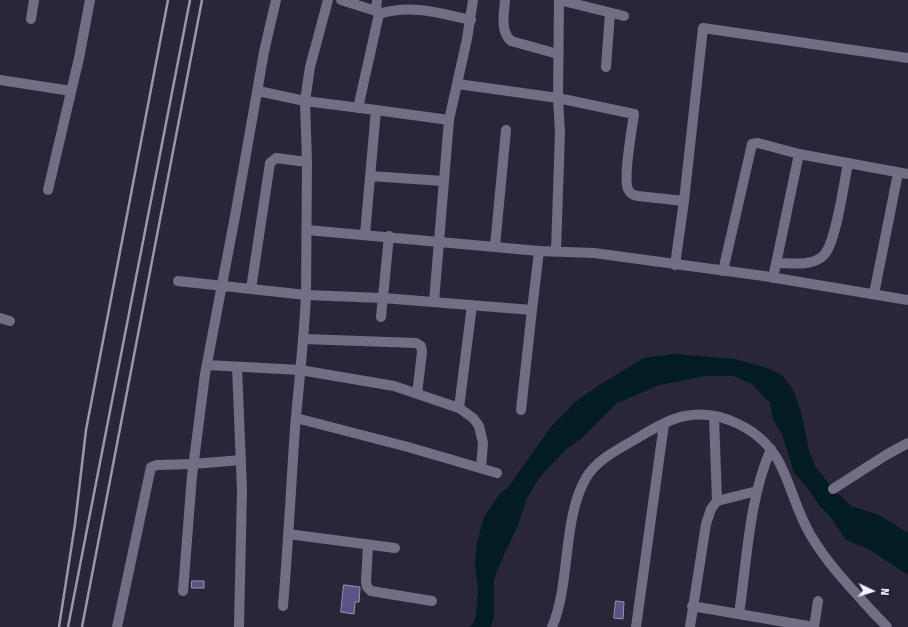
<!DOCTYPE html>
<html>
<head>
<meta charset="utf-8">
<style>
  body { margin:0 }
  #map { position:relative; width:908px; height:627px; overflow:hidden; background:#2a263a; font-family:"Fira Sans",sans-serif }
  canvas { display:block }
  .north { position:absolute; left:852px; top:571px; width:40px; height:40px; -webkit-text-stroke:3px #201c30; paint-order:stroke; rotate:94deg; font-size:11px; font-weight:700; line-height:16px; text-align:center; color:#f4f3fe }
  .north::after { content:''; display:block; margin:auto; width:14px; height:18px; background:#f4f3fe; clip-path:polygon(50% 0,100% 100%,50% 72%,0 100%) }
</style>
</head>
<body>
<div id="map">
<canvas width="908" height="627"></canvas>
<div class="north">N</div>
</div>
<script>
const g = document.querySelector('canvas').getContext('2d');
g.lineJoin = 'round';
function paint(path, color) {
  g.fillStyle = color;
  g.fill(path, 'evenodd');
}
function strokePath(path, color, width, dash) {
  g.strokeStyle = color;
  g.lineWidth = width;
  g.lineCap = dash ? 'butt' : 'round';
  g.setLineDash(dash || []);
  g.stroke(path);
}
const water = new Path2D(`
  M674,354l61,5 32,9 15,7 10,13 9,23 8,40 6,15 18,23 18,17 28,9 29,18v42l-38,-25 -24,-10 -17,-25 -10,-10 -13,-19 -12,-13 -12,-39 -9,-15 -3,-16 -18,-19 -19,-8h-29l-44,9 -43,18 -35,35 -15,10 -27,29 -13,21 -9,27 -21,45 -3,11v35l-3,11h-22l4,-3 3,-8 2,-27 -3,-27 2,-19 7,-26 14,-21 11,-10 41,-58 25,-26 26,-18 43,-26z`);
const building = new Path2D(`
  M192,581h12v7h-12z
  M344,585l16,2 -1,15h-4l-1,12 -13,-2z
  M616,601l8,1 -1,17 -9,-1z`);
const minor = new Path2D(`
  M328,0l-18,67 -5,34 71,9 -11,124
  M341,0l35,11 3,3 -21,94
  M505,0c-1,14 -5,31 6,41l47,13
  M559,0l65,16
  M376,11l1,-11
  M379,14c32,-10 60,-1 92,6
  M31,19l3,-19
  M606,67l4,-54
  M0,80l71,11
  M458,84l100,14 76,16c-2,15 -11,64 -6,75 2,5 5,6 10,7l46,5
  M258,91l47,10 2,61 -1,133 77,3 149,12 7,-59
  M376,110l73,10
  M370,176l73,5
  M48,190l31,-132 11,-58
  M307,230l232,21 55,2 170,23 144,24
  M495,246l11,-116
  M556,250l4,-117 -2,-35 1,-98
  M776,263c15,0 36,4 48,-8 12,-12 20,-72 24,-92
  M675,265l9,-64 19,-173 205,30
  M723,271l29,-127 6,-1 41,11 109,20
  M773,278l26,-124
  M178,281l128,14c-2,44 -7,88 -11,133 -4,59 -7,119 -12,178
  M251,289l19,-126 6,-5 31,4
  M874,294l24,-121
  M434,302l15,-182 18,-81 6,-39
  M381,317l8,-81
  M0,318l10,3
  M304,339l112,4 5,3 1,6 -5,42
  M207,365l93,5 94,16 65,22 14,10 6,8 4,17 -2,25
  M237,367l5,123 -3,137
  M459,408l13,-103
  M521,410l11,-100
  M714,416l3,85
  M296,418l112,29 89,26
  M833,489l53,-34 22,-12
  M288,534l107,14
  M368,545l-2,37 1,5 4,4 61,10
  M183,591l9,-115 13,-102 31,-163 28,-159 12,-52
  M692,606l122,21
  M739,614c8,-53 10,-116 32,-165
  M117,627l34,-160 6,-2 36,-1 48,-4
  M552,627c19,-44 10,-108 34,-149 12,-21 41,-33 60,-45 12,-7 26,-15 39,-17 36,-7 77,14 94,46 12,23 18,50 31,72 16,28 39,52 60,75 5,6 12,12 17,18
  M636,627l28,-203
  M690,627l16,-103 5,-15 6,-8 40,-10
  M814,627l4,-26`);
const rail = new Path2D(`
  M59,627l16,-103 11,-94 82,-430
  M68,627l122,-627
  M82,627l120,-627`);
paint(water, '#021c22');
paint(building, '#5d5187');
strokePath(building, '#9b96b0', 1);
strokePath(minor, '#726e86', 10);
strokePath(rail, '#9a97a6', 2.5);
</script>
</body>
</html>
